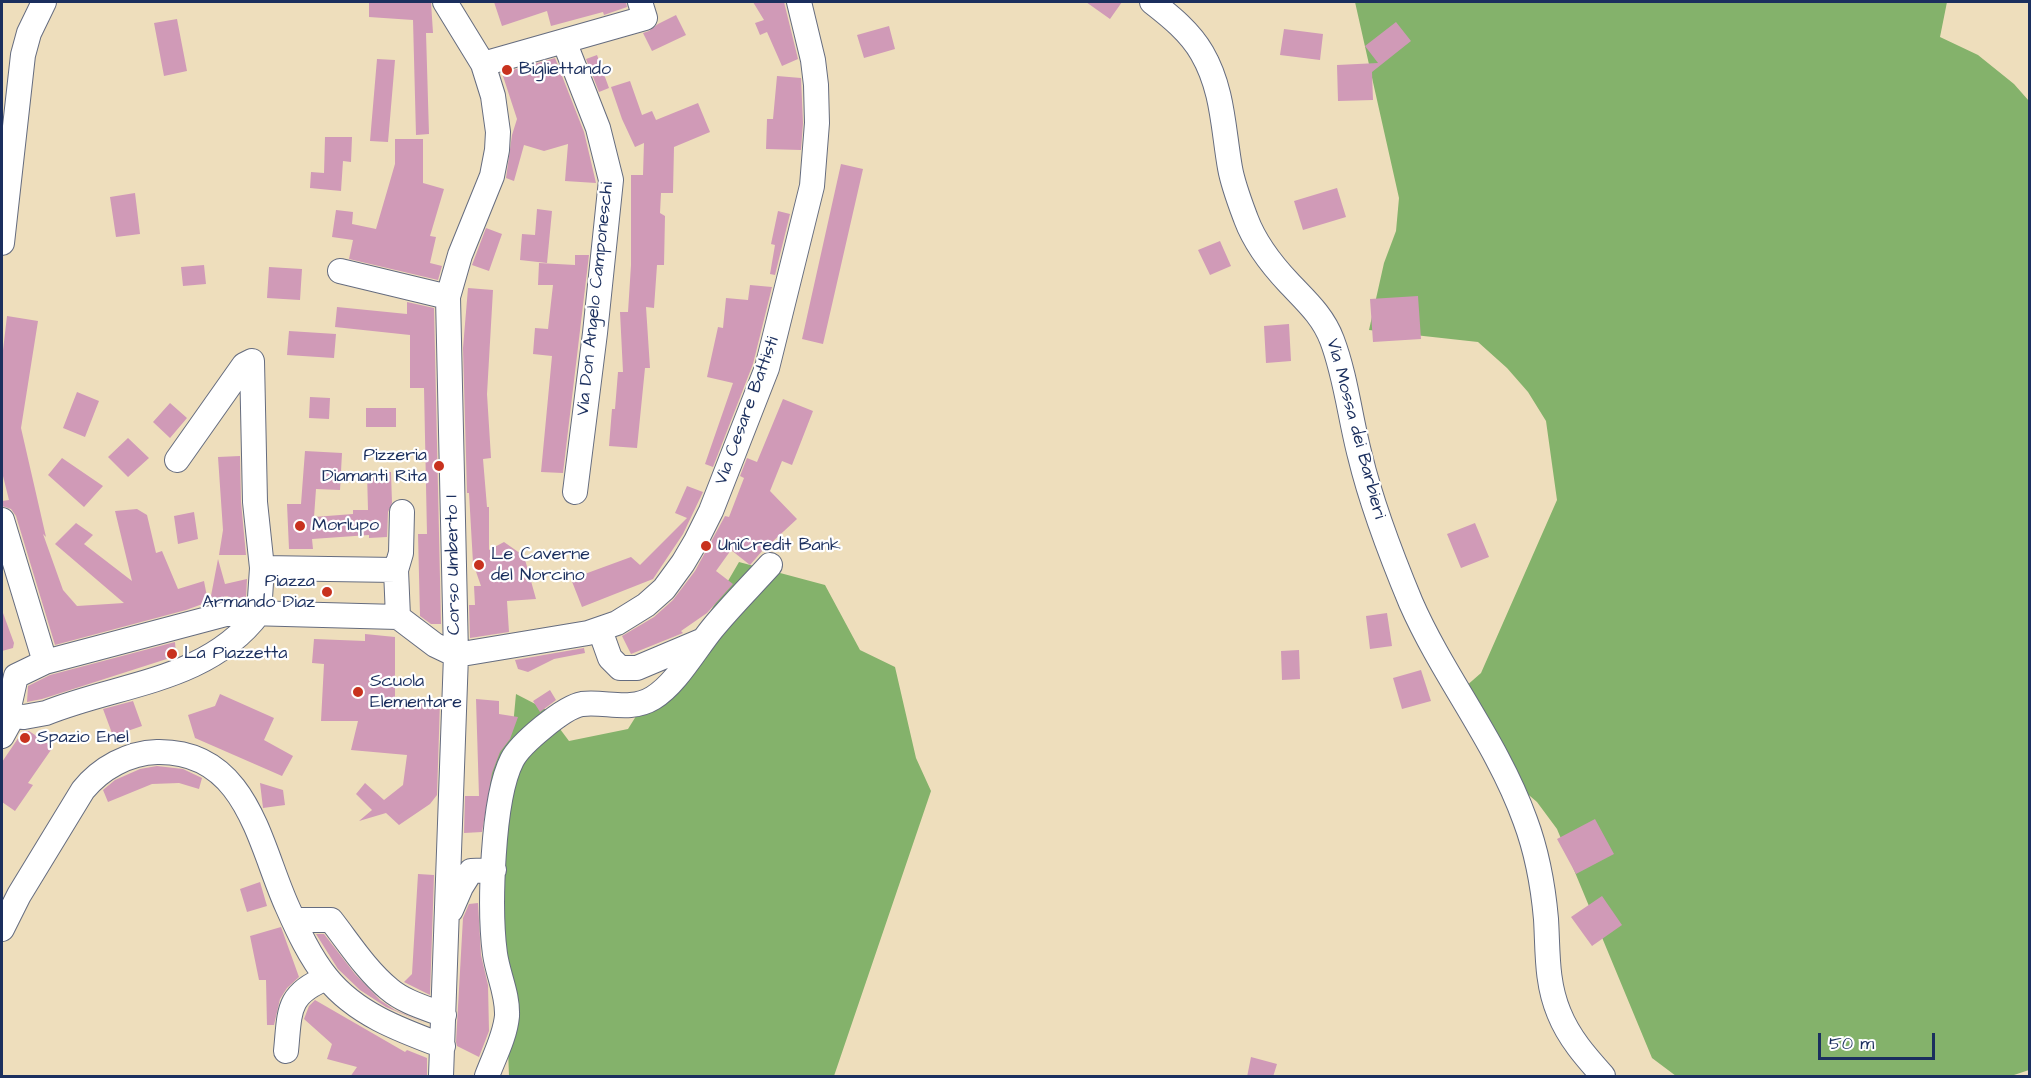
<!DOCTYPE html>
<html>
<head>
<meta charset="utf-8">
<style>
  body { margin:0 }
  #map { position:relative; width:2031px; height:1078px; overflow:hidden; background:#eedebc; font-family:"Architects Daughter",sans-serif }
  canvas { display:block }
  .frame { position:absolute; inset:0; border:3px solid #1b2f5e; pointer-events:none }
  .scale { position:absolute; left:1818px; top:1033px; width:117px; height:27px; box-sizing:border-box; border:3px solid #1b2f5e; border-top:0; padding-left:8px; font-size:18px; line-height:21px; white-space:nowrap; color:#1b2f5e; -webkit-text-stroke:4px #fff; paint-order:stroke }
</style>
</head>
<body>
<div id="map">
<canvas width="2031" height="1078"></canvas>
<div class="frame"></div>
<div class="scale">50 m</div>
</div>
<script>
const g = document.querySelector('canvas').getContext('2d');
g.lineJoin = 'round';
function paint(path, color) {
  g.fillStyle = color;
  g.fill(path, 'evenodd');
}
function strokePath(path, color, width, dash) {
  g.strokeStyle = color;
  g.lineWidth = width;
  g.lineCap = dash ? 'butt' : 'round';
  g.setLineDash(dash || []);
  g.stroke(path);
}
function write(font, color, halo, rows, align = 'center') {
  g.font = font + ' "Architects Daughter",sans-serif';
  g.lineWidth = 4.5;
  g.setLineDash([]);
  g.textBaseline = 'middle';
  g.strokeStyle = halo;
  g.fillStyle = color;
  for (const [text, x, y, turn = 0] of rows) {
    g.save();
    g.translate(x, y);
    g.rotate((+turn || 0) * Math.PI / 180);
    g.textAlign = isNaN(turn) ? turn : align;
    if (halo) g.strokeText(text, 0, 0);
    g.fillText(text, 0, 0);
    g.restore();
  }
}
const forest = new Path2D(`
  M1355,2h592l-7,35 38,18 36,29 15,17v969l-18,6h-335l-24,-18 -95,-229 -20,-27 -27,-23 -53,-85 24,-21 76,-173 -11,-79 -18,-29 -21,-24 -29,-26 -109,-12 15,-67 12,-32 3,-33z
  M739,562l86,23 35,65 35,17 21,91 15,33 -97,285h-325l-7,-189 -16,-131 27,-30 3,-32 29,15 24,32 59,-12 20,-32 30,-30z`);
const building = new Path2D(`
  M369,2h62l2,31h-7l3,101 -13,1 -3,-115 -44,-3z
  M494,2h132l1,5 -23,8 -1,-3 -52,14 -4,-15 -45,15z
  M753,2h31l14,57 -16,7 -15,-34 -7,3 -5,-12 9,-3z
  M1086,2h36l-12,17z
  M676,15l10,20 -34,16 -9,-18 6,-2 9,-7z
  M177,19l10,52 -23,5 -10,-53z
  M1396,22l15,19 -39,31 1,28 -35,1 -1,-36 41,-2 -13,-17z
  M889,26l6,23 -31,9 -7,-23z
  M1284,29l39,5 -3,26 -40,-5z
  M597,55l12,33 -10,4 -13,-33z
  M555,58l29,74 12,51 -31,-2 3,-37 -24,7 -20,-6 -10,36 -8,-3 6,-43 5,-16 -15,-46z
  M377,59l18,1 -7,82 -18,-1z
  M777,76l24,2 2,45 -2,27 -35,-1 1,-30h6z
  M630,81l12,34 10,-4 4,9 42,-17 12,29 -36,15 -1,46h-12l-1,20 5,3 -1,49h-7l-3,43 -8,-1 4,61h-5l-8,80 -28,-2 3,-37h3l3,-37h5l-3,-60h8l3,-47v-90h12l1,-32 -9,4 -13,-28 -11,-32z
  M325,137h27l-1,25 -8,-1 -2,30 -31,-3 1,-16 13,1z
  M395,139h28v44l21,6 -14,47 6,1 -6,26 12,3 -4,14 -89,-21 4,-19 -21,-3 4,-27 17,2 -1,12 24,5 19,-65z
  M841,164l22,5 -40,175 -21,-5z
  M1337,188l9,29 -43,13 -9,-29z
  M135,193l5,41 -24,3 -6,-40z
  M537,209l15,2 -5,52 -27,-3 2,-26 13,1z
  M778,211l12,3 -15,61 -5,-1 5,-29 -4,-1z
  M486,228l16,6 -13,37 -17,-6z
  M1220,241l11,25 -21,9 -12,-25z
  M575,255h14l-26,218 -22,-1 11,-116 -19,-2 2,-26 13,1 5,-44h-15l1,-22 36,2z
  M204,265l2,19 -23,2 -2,-19z
  M269,267l33,2 -2,31 -33,-2z
  M750,285l22,2 -19,77 -40,103 -8,-3 28,-81 -26,-6 11,-50 5,1 3,-30 22,2z
  M468,288l25,2 -6,104 4,64 -8,1 4,48h2v43l15,-8 20,14 12,43 -29,2 2,31 -39,6 -1,-33h6l-1,-19h7l-8,-23 -4,-70h-2l-4,-145z
  M1418,296l3,43 -48,3 -3,-43z
  M407,302l27,6 7,316h-10l-11,-8 -2,-82h9l-3,-146h-14v-53l-75,-8 2,-20 70,7z
  M7,316l31,5 -17,107 25,109 -3,-3 20,56 14,16 47,-3 -69,-59 21,-21 17,12 -9,9 48,37 -17,-70 22,-2 10,6 9,38 6,-2 16,38 26,-8 4,21 -22,8 -131,35 -39,-129 -5,-7 -9,-3v-5l7,-1 -7,-28v-113z
  M1289,324l2,37 -25,2 -2,-37z
  M289,331l47,3 -2,24 -47,-3z
  M77,392l22,9 -14,36 -22,-9z
  M310,397l20,1 -1,21 -20,-1z
  M783,399l30,12 -21,54 -10,-4 -12,30 27,28 -27,25 -1,-1 -19,22 -19,-15 -15,21 17,13 -26,29 -26,18 2,2 -52,21 -9,-18 32,-19 19,-17 22,-29 30,-55 4,1 15,-39 -4,-2 7,-18 10,4z
  M170,403l17,15 -17,20 -17,-16z
  M366,408h30v19h-30z
  M128,438l21,20 -21,19 -20,-20z
  M305,451l37,2 -2,37 -24,-1 -2,28 39,-3v-4h15l-1,-38h24l1,31 -4,9 -1,25 -18,1v-3l-57,4 1,10h-24l-2,-45h14z
  M240,456l1,46 5,53h-27l4,-25 -5,-73z
  M62,458l41,28 -19,21 -36,-32z
  M687,486l16,6 -20,42 -30,45 -71,28 -11,-28 60,-22 9,8 47,-47 -12,-5z
  M194,512l4,27 -20,5 -4,-28z
  M1475,523l14,34 -28,11 -14,-34z
  M218,559l7,25 22,-5 -1,18 -15,2 -4,-3 -17,5z
  M2,613h1l11,30 -1,5 -11,3z
  M1387,613l5,33 -22,3 -4,-33z
  M365,634l30,3v65h45l-3,93 -7,9 -31,21 -13,-12 -27,8 13,-11 -16,-16 9,-11 19,17 19,-15 4,-30 -56,-5 7,-29h-37l3,-57 -12,-1 2,-24 51,2z
  M175,642l1,14 -134,43 -15,3 1,-16 22,-11z
  M584,648l1,5 -31,6 -26,13 -10,-3 -3,-9z
  M1299,650l1,29 -18,1 -1,-29z
  M1421,670l10,31 -29,8 -9,-31z
  M550,690l6,10 -16,12 -7,-11z
  M220,694l54,24 -10,22 29,16 -11,20 -87,-38 -7,-23 27,-9z
  M476,699l23,2v13l19,3 -8,22 -10,13 -8,21 -10,59 -18,1 1,-37h14z
  M133,701l9,25 -29,10 -10,-27z
  M23,731h6l24,16 -25,36 5,2 -18,26 -13,-9v-40z
  M157,766l26,3 19,9 -3,11 -20,-6 -27,1 -44,18 -5,-12 12,-10 25,-11z
  M260,783l23,7 2,15 -22,3z
  M1595,819l19,35 -38,20 -19,-35z
  M418,874l16,1 -4,120 -26,-13 8,-8z
  M260,882l7,24 -20,6 -7,-23z
  M1602,896l20,29 -30,21 -21,-29z
  M478,903l3,52 7,30 1,46 -10,26 -22,-11 -1,-4 7,-124 6,-14z
  M281,927l18,50 -12,11 -7,11 -6,26h-7l-1,-45h-7l-9,-44z
  M316,934h8l31,40 25,26 15,10 34,15 -43,-18 -26,-17 -22,-21z
  M315,1000l90,52 2,-2 20,8v19h-77l7,-10 -30,-8 5,-15 -28,-25 5,-13z
  M1251,1057l26,7 -4,13h-26z`);
const minor = new Path2D(`
  M1152,2c18,14 38,30 50,51 21,36 21,75 28,115 3,17 10,35 16,51 9,24 26,46 43,64 17,18 34,33 43,57 14,37 18,78 28,116 12,50 31,99 51,147 33,75 86,139 114,217 12,32 18,65 21,99 2,32 0,63 13,94 10,25 27,44 44,63
  M564,41l34,87 13,52 -16,153 -20,159
  M483,64l162,-46 -5,-16
  M2,243l21,-188 6,-22 15,-31
  M340,271l108,26
  M177,460l67,-95 8,-4 3,141 7,66 -3,45
  M2,520l43,142
  M262,568l134,2
  M398,617l-2,-47 5,-17 1,-41
  M600,630l10,28 10,10h17l64,-27
  M456,655l132,-22 29,-10 29,-18 18,-16 19,-26 13,-22 15,-30 56,-143 45,-182 5,-63 -1,-38 -3,-25 -14,-58
  M13,716l-4,-9 7,-31 29,-14 181,-48 22,-1 150,4 37,28 21,10
  M13,716l11,1 22,-4c74,-30 161,-31 213,-100
  M2,736l11,-20
  M451,910l10,-23 10,-16 23,-1
  M294,920h37c18,23 35,50 58,69 15,13 37,19 55,26
  M2,929l17,-34 64,-105c18,-22 45,-37 74,-38 90,-2 102,92 130,154 11,25 23,51 40,72 29,36 73,52 116,68
  M286,1051c4,-39 0,-57 41,-73
  M441,1076l15,-421 -8,-358 12,-42 32,-79 5,-26 1,-18 -5,-36 -10,-32 -38,-62
  M487,1076c7,-19 18,-39 20,-60 1,-22 -9,-41 -12,-62 -6,-44 -3,-155 17,-194 8,-16 52,-53 70,-56 24,-3 48,8 71,-6 23,-14 42,-48 59,-69 18,-22 39,-43 58,-64`);
const markers = [
  [507,70,6,"#c8321e"],
  [439,466,6,"#c8321e"],
  [300,526,6,"#c8321e"],
  [706,546,6,"#c8321e"],
  [479,565,6,"#c8321e"],
  [327,592,6,"#c8321e"],
  [172,654,6,"#c8321e"],
  [358,692,6,"#c8321e"],
  [25,738,6,"#c8321e"]
];
const poiNames = [
  ["Bigliettando",519,70],
  ["Pizzeria",427,456,"right"],
  ["Diamanti Rita",427,477,"right"],
  ["Morlupo",312,526],
  ["UniCredit Bank",718,546],
  ["Le Caverne",491,555],
  ["del Norcino",491,576],
  ["Piazza",315,582,"right"],
  ["Armando Diaz",315,603,"right"],
  ["La Piazzetta",184,654],
  ["Scuola",370,682],
  ["Elementare",370,703],
  ["Spazio Enel",37,738]
];
const streetNames = [
  ["Via Don Angelo Camponeschi",596,299,-84],
  ["Via Cesare Battisti",748,411,-70],
  ["Via Mossa dei Barbieri",1355,429,75],
  ["Corso Umberto I",454,565,-91]
];
paint(forest, '#84b26b');
paint(building, '#d09ab7');
strokePath(minor, '#656c7f', 26);
strokePath(minor, '#fff', 24);
for (const [x, y, r, color] of markers) {
  const dot = new Path2D();
  dot.arc(x, y, r, 0, 2 * Math.PI);
  g.fillStyle = color;
  g.fill(dot);
  strokePath(dot, '#fff', 2);
}
write('18px', '#1b2f5e', '#fff', poiNames, 'left');
write('18px', '#1b2f5e', '#fff', streetNames);
</script>
</body>
</html>
